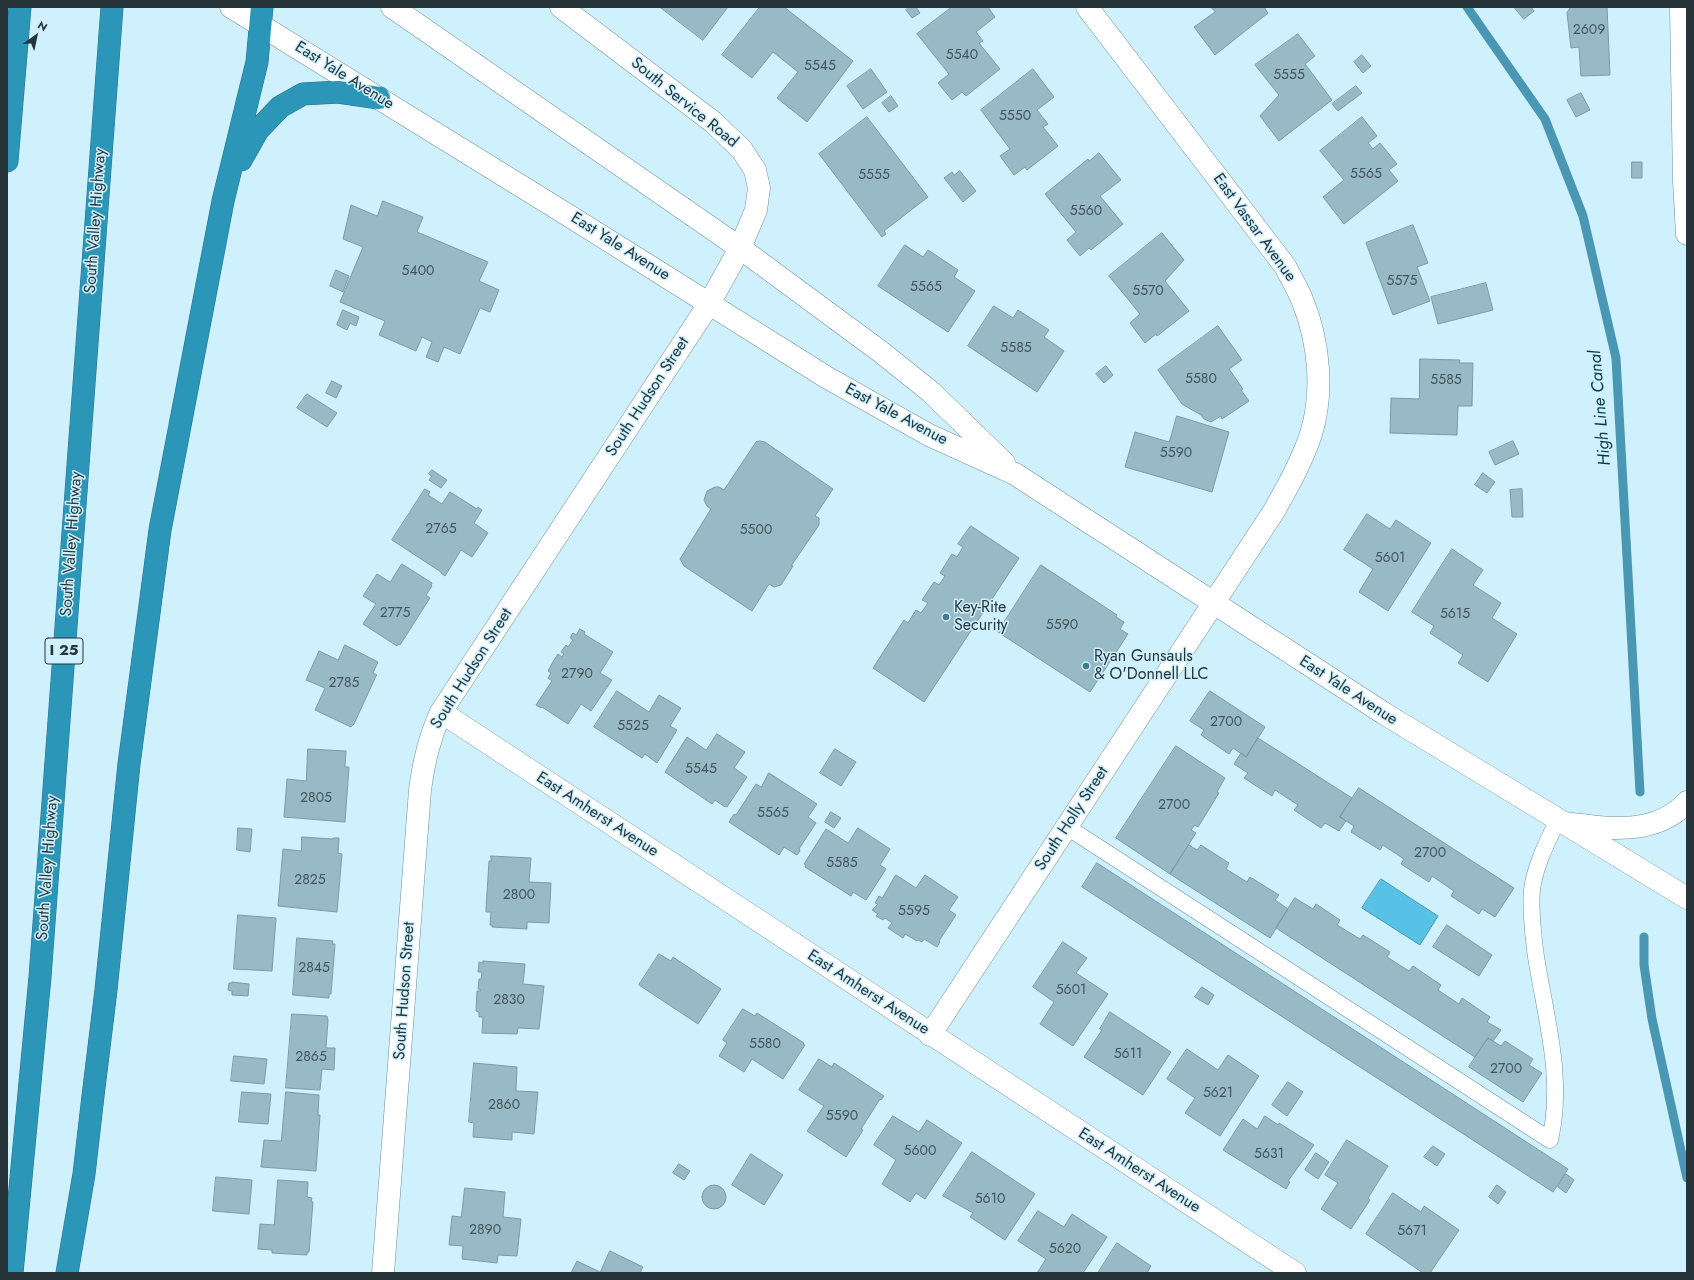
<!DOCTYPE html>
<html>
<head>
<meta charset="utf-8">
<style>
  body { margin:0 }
  #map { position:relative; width:1694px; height:1280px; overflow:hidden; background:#cff1fe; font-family:Jost,sans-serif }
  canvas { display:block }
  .frame { position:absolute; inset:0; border:8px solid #27353a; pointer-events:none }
  .north { position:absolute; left:16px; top:16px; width:40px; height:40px; -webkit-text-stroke:3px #cff1fe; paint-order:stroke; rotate:33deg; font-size:11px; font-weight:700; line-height:16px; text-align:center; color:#27353a }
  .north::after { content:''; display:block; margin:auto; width:14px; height:18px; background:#27353a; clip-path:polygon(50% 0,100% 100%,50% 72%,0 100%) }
</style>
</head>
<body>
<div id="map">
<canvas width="1694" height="1280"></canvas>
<div class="frame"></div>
<div class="north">N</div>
</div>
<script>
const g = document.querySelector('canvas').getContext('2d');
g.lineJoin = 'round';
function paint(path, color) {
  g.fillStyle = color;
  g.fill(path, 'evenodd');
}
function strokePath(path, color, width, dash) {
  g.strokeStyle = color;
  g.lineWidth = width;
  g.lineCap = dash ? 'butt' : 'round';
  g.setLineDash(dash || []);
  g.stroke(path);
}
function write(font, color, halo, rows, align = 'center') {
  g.font = font + ' Jost,sans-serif';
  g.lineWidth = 3;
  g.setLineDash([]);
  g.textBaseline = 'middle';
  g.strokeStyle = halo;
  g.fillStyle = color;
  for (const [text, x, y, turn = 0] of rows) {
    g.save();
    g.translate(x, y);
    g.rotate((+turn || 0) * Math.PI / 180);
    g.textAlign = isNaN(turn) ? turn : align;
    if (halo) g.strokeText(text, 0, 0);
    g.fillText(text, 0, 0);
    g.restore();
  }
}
const water = new Path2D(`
  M1381,879l57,37 -18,29 -58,-37z`);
const stream = new Path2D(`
  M1467,7l78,112 38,97 33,142 24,434
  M1644,937v28l8,54 35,159`);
const building = new Path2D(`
  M660,7h68l-25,33z
  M760,7h24l69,54 -46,61 -30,-24 21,-26 -25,-20 -21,26 -30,-23z
  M909,7h7l4,6 -8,5 -6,-8z
  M952,7h36l2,3 5,7 -19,15 7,9 -4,2 21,26 -34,27 -4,-4 -10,8 -14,-17 11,-9 -32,-40z
  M1211,7h53l4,6 -53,42 -21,-28 21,-15z
  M1514,7h17l3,4 -10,8z
  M1571,7h36l3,68 -29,1 -2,-29 -8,1 -4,-35z
  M1298,34l17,22 -10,8 27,36 -53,41 -19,-25 19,-21 -24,-30z
  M1362,55l9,11 -8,7 -9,-11z
  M871,69l16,23 -24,17 -16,-23z
  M1033,69l21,28 -17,13 11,14 -5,3 15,19 -31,24 -2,-3 -11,8 -14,-19 10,-7 -29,-39z
  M1356,86l6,7 -24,18 -6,-7z
  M1581,93l9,17 -14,7 -9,-17z
  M891,96l7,10 -9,6 -7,-9z
  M867,117l61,80 -44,34 2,3 -4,3 -63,-83z
  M1362,117l15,19 -9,7 5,6 7,-6 17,21 -8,6 9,11 -54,43 -21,-27 21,-17 -24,-29z
  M1099,153l22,27 -21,16 23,28 -32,26 -2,-2 -9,8 -13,-16 9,-8 -31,-38 43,-35 1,2z
  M1632,162h10v16h-10z
  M960,171l16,20 -13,11 -19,-24 8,-6 2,3z
  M383,201l40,16 -6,15 71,30 -9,19 20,9 -9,22 -10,-4 -20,46 -16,-7 -6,15 -12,-5 6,-15 -10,-5 -6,14 -37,-16 6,-14 -45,-19 23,-55 -20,-8 8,-34 26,11z
  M1413,225l15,38 -11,4 13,34 -37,14 -27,-72z
  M1162,233l22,27 -19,21 24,30 -32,25 -1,-2 -11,9 -15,-20 10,-9 -31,-38z
  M905,245l18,12 5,-7 30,20 -4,7 21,14 -27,41 -70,-46z
  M336,270l13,6 -6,16 -13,-6z
  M1486,283l7,27 -55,14 -7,-27z
  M994,306l19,12 5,-8 31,20 -5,7 20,14 -27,41 -69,-46z
  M343,310l16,7 -3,9 -6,-3 -3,7 -10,-5z
  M1218,326l24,34 -13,9 14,20 -2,1 8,11 -27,18 -1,-3 -10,6 -7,-3 -3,-4 -19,-11 -24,-34z
  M1420,359l40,1 -1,3h14l-1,43h-14l-1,29 -67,-2 1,-35 28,1z
  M1106,366l7,9 -9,8 -8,-9z
  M332,381l10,5 -6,12 -10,-5z
  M307,394l30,19 -10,14 -30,-19z
  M1177,416l52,16 -17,60 -87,-25 10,-35 34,10z
  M760,441l5,1 68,47 -18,27 4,2v7l-28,41h2l-12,19 -7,2 -5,-3 -17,27 -68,-45 -4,-7 31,-50 -4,-3 -3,-6 3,-9 8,-4h4l5,3 32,-48z
  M1513,441l6,13 -24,11 -6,-13z
  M432,470l15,10 -6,8 -12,-8 3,-4 -3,-2z
  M1483,473l12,9 -8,11 -12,-8z
  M425,489l5,3 -2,3 14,9 8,-12 27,17 1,-2 4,3 -8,13 14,10 -16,24 -11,-7 -16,26 -4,-3v-1l-49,-32z
  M1522,489l1,28h-11l-2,-27z
  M1367,514l23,15 6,-9 35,23 -43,68 -29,-19 14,-23 -29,-19z
  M971,526l48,32 -95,144 -51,-34 31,-48 4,3 8,-13 5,3 7,-10 -6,-3 12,-18 5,3 6,-9 -5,-3 12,-19 5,3 6,-10 -5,-3z
  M1452,549l31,21 -10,15 28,18 -9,15 25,16 -29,48 -30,-19 5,-8 -33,-22 4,-7 -22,-14z
  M402,564l30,19 -1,2 1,1 -6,9 4,3 -30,47 -2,-1 -1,2 -34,-22 13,-20 -13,-8 14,-22 13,8z
  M1041,565l76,50 -1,2 8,5 -4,7 8,5 -38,58 -92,-60z
  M580,629l5,3 -1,2 29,18 -13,21 12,7 -21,31 -10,-7 -13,20 -26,-17 -1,1 -5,-3 16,-24 -4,-3 3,-5 -3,-2 6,-11 4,-6 4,3 2,-3 -3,-2 5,-7 2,2 5,-7 -3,-2 3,-5 3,2z
  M345,645l33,17 -5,11 4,2 -1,1 -22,48 -3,3 -36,-17 10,-22 -19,-8 13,-29 19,9z
  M617,691l32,21 10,-17 22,13 -11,18 7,4 -20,33 -12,-9 -3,4 -48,-31z
  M1210,691l55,36 -19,30 -13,-9 -4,6 -28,-19 3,-5 -14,-9z
  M717,734l28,18 -11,16 13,9 -20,30 -2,-1v1l-10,-7 -3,4 -47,-32 22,-35 19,13z
  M1258,738l94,60 -12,19 6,4 -7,10 -14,-8 -4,5 -27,-18 4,-5 -23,-15 -3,6 -28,-18 4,-5 -14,-9 7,-11 5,4z
  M1176,746l49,32 -8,14 2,1 -21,34 -3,-2 -4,5 5,3 -26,41 -54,-36z
  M308,749l38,2 -1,16h4l-4,55 -61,-5 3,-38 19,2z
  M835,749l21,13 -15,24 -21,-13z
  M769,773l48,31 -9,13 8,6 -17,26 1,2 -3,4 -13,-8 -5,8 -50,-33 5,-8 2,1 20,-31 5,3z
  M1359,788l155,100 -19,29 -13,-8 -3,5 -28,-18 3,-5 -22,-15 -3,6 -28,-18 3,-5 -21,-14 -3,5 -29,-18 3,-6 -14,-9z
  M831,812l10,6 -7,10 -9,-6z
  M238,828l14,1 -2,23 -13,-2z
  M858,828l32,21 -10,16 6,4 -20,31 -13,-8 -2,4 -46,-29 1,-2 -2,-1 22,-35 22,14z
  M302,837l30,2 1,-1h6l-1,15 4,1 -5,58 -59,-6 5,-57 18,2z
  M1189,845l8,5 4,-5 28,18 -3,6 21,13 3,-5 29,18 -4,5 13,9 -18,29 -100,-64z
  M491,856l40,2 -2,24 22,1 -2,40 -22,-1v7l-35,-2v-2h-2l1,-13h-5v-3l3,-48h2z
  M1097,863l471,306 -15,23 -471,-305z
  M896,875l20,13 9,-13 33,22 -9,13 7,5 -17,26 1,1 -3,5 -13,-8 -2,3 -4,-2 -1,1 -12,-7 -2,4 -15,-10 4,-5 -7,-5 -2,2 -7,-4 2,-2 -6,-4 6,-6 -3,-1 4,-7 3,2z
  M1295,898l18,11 3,-5 24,16 -3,5 23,14 3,-4 27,17 -3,5 22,14 4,-5 28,19 -3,5 21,14 3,-6 28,19 -3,5 14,8 -8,11 -5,-3 -13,19 -199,-129z
  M238,915l38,3 -4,53 -38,-2z
  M1447,925l45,30 -13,21 -46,-29z
  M297,938l36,3 -1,3h3l-4,50h-2v4l-36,-3z
  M1063,942l24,16 -11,15 32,21 -35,52 -33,-22 14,-22 -21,-15z
  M659,954l12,7 2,-4 48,32 -23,35 -59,-39z
  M483,961l42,3 -2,20 21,2 -5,43 -21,-1 -1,6 -35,-1 1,-16h-4v-5l-3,-1 1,-20h4l-1,-2h-2l1,-10h2l1,-7h-4l1,-10 4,1z
  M232,982l17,2 -1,12 -16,-1v-4l-4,-1 1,-7h3z
  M1202,987l12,8 -6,10 -13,-8z
  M743,1009l12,7 2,-3 47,30 -1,1 2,1 -22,34 -31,-20 -8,13 -25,-16 8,-13 -4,-3z
  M1110,1012l61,40 -28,43 -59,-38 18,-27 -2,-1z
  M292,1014l35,2 1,4 -2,28h9l-1,22 -12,-1 -2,21 -34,-2z
  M1488,1038l13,8 4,-5 28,18 -4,6 13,8 -19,29 -54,-35z
  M1187,1049l31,21 10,-15 31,21 -39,60 -35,-23 10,-15 -28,-19z
  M234,1056l33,3 -3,25 -33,-3z
  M819,1059l13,8 2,-4 50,33 -3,4 -1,-1 -19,30 2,1 -17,27 -39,-26 17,-25 -25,-16z
  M474,1063l43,4 -1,24 22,1 -4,42 -22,-2v8l-39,-3 1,-14 -5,-1z
  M1288,1082l15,10 -16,24 -15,-11z
  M242,1092l29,2 -3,30 -29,-2z
  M286,1092l33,3 -1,20h2l-4,56 -55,-4 3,-27 17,1z
  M893,1116l26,16 8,-12 35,23 -37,56 -9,-6 -6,9 -28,-18 14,-24 -22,-15z
  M1265,1116l13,9 1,-2 35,22 -26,36 2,1 -4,7 -63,-39 20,-31 14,10z
  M1347,1140l41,26 -20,32 2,2 -19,29 -30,-20 17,-26 -13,-8z
  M1433,1146l12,8 -8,12 -13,-9z
  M972,1152l63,42 -30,46 -35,-23 3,-4 -30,-17z
  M1316,1153l13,9 -11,17 -13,-9z
  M751,1154l32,21 -19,30 -32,-20z
  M679,1164l11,7 -6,9 -11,-7z
  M1566,1174l8,6 -8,13 -8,-6z
  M216,1177l36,3 -3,34 -36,-3z
  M278,1180l30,2 -1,15 5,1 -1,3 2,1 -4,50h-2v3l-35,-2v-3l-14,-1 2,-25 14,1z
  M702 1197a12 12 0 1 1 24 0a12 12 0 1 1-24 0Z
  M1497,1185l9,7 -8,12 -9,-7z
  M465,1188l40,4 -2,25 18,2 -4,37 -19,-1 -1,8 -35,-4 1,-13 -14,-1 3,-29 9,1z
  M1393,1193l28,19 3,-6 35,24 -29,43h-7l-57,-39z
  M1038,1211l26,16 8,-13 35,23 -24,36h-46l9,-14 -28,-18z
  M1117,1243l34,23 -4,7h-49z
  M610,1251l33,16 -3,6h-69l6,-12 23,11z`);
const lane = new Path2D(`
  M1067,827l483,313c15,-64 -6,-127 -15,-190 -2,-20 -5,-40 -3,-60 3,-25 16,-49 26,-71`);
const street = new Path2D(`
  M441,712l854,561
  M930,1035l344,-524c14,-25 28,-50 37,-77 13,-42 8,-92 -8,-132 -5,-13 -12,-24 -18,-36l-198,-259
  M383,1273l37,-483c4,-29 9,-51 21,-78l268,-408`);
const secondary = new Path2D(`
  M231,7l340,210 255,160 103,58 86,39 370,240 302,184
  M392,7l348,241 141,104 50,40 73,71
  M561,7l152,115 29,28 13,20 4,18 -3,22 -16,38 -31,56
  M1681,7l3,174 3,53
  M1572,824c40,5 84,11 115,-22`);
const highway = new Path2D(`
  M241,160l17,-30 22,-23 23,-13 35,-2 41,6
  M7,161l13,-154
  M12,1273l28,-296 72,-970
  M67,1273l17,-99 9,-78 13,-106 23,-226 31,-234 63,-329 34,-139 5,-55`);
const markers = [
  [946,617,4,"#3f7c92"],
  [1086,666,4,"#3f7c92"]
];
const numberNames = [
  ["2609",1589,31],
  ["5540",962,56],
  ["5545",820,67],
  ["5555",1289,76],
  ["5550",1015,117],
  ["5565",1366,175],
  ["5555",874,176],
  ["5560",1086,212],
  ["5400",418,272],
  ["5575",1402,282],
  ["5565",926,288],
  ["5570",1148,292],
  ["5585",1016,349],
  ["5580",1201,380],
  ["5585",1446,381],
  ["5590",1176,454],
  ["2765",441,530],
  ["5500",756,531],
  ["5601",1390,559],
  ["2775",395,614],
  ["5615",1455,615],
  ["5590",1062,626],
  ["2790",577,675],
  ["2785",344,684],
  ["2700",1226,723],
  ["5525",633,727],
  ["5545",701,770],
  ["2805",316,799],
  ["2700",1174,806],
  ["5565",773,814],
  ["2700",1430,854],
  ["5585",842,864],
  ["2825",310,881],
  ["2800",519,896],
  ["5595",914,912],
  ["2845",314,969],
  ["5601",1071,991],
  ["2830",509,1001],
  ["5580",765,1045],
  ["5611",1128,1055],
  ["2865",311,1058],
  ["2700",1506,1070],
  ["5621",1218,1094],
  ["2860",504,1106],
  ["5590",842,1117],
  ["5600",920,1152],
  ["5631",1269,1155],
  ["5610",990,1200],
  ["2890",485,1231],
  ["5671",1412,1232],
  ["5620",1065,1250]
];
const shields = [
  [64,651,38]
];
const shieldNames = [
  ["I 25",64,651]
];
const streetNames = [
  ["East Yale Avenue",344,76,32],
  ["South Service Road",684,103,39],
  ["South Valley Highway",96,221,-86],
  ["East Vassar Avenue",1254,228,54],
  ["East Yale Avenue",620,247,32],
  ["South Hudson Street",648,397,-57],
  ["East Yale Avenue",896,415,28],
  ["South Valley Highway",72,544,-86],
  ["South Hudson Street",472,669,-58],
  ["East Yale Avenue",1348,691,33],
  ["East Amherst Avenue",597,815,33],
  ["South Holly Street",1072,819,-57],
  ["South Valley Highway",48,868,-86],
  ["South Hudson Street",405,991,-86],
  ["East Amherst Avenue",868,993,33],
  ["East Amherst Avenue",1139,1171,33]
];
const poiNames = [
  ["Key-Rite",954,608],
  ["Security",954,626],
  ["Ryan Gunsauls",1094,657],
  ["& O'Donnell LLC",1094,675]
];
const waterNames = [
  ["High Line Canal",1601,408,-95]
];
paint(water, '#58c1e6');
strokePath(water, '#4997b2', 1);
strokePath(stream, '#4997b2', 9);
paint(building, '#98b9c6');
strokePath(building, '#7b9aa7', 1);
strokePath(lane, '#71909d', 17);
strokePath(street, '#71909d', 23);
strokePath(secondary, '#71909d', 23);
strokePath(highway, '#2a748c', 23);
strokePath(lane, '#fff', 16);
strokePath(street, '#fff', 22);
strokePath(secondary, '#fff', 22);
strokePath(highway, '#2b96b8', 22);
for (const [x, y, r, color] of markers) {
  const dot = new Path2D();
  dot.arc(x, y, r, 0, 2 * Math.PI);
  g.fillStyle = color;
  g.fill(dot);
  strokePath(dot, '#cff1fe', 1.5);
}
write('14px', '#43565d', null, numberNames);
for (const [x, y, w] of shields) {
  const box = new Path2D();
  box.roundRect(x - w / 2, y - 13, w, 26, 3);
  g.fillStyle = '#cff1fe';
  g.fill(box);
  strokePath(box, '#27353a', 1);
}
write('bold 15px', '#27353a', null, shieldNames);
write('16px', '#27353a', '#cff1fe', streetNames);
write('16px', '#27353a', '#cff1fe', poiNames, 'left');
write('italic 17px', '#083949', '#cff1fe', waterNames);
</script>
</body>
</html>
